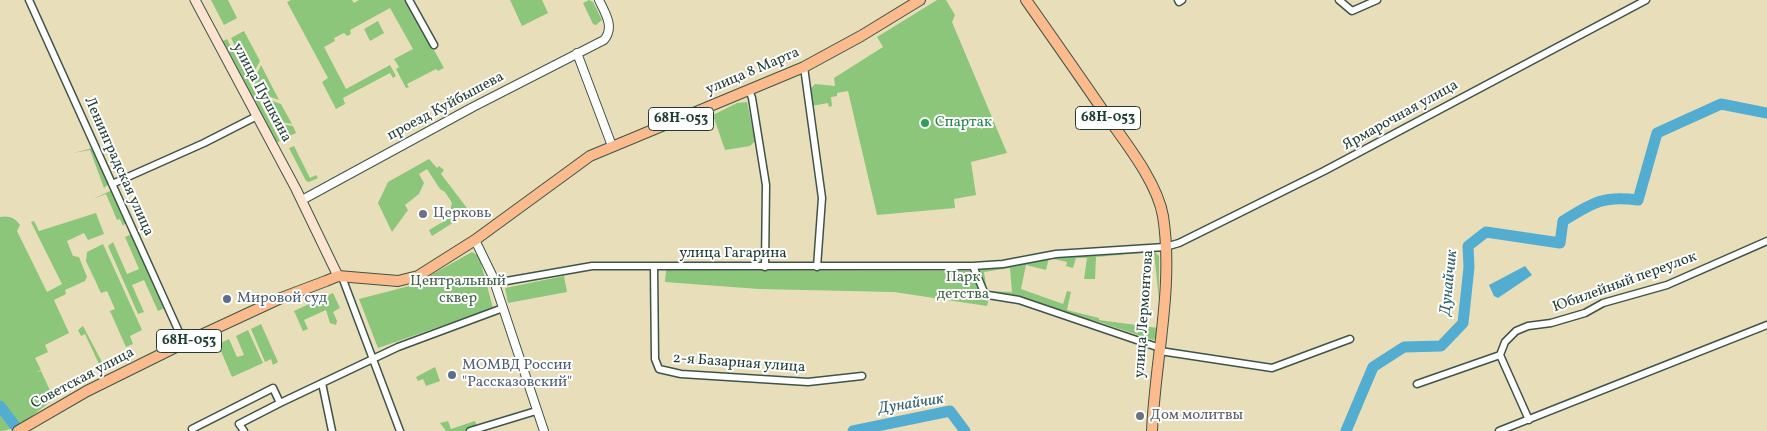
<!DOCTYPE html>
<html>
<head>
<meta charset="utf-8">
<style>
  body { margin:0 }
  canvas { display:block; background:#e8deba }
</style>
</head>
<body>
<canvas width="1767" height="431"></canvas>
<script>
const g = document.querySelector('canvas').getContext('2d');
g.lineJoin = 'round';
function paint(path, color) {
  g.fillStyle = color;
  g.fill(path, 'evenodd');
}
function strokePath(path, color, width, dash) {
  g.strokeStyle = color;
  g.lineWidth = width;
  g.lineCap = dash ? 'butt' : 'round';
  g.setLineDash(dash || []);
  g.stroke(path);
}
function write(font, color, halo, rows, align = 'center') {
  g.font = font + ' Vollkorn,serif';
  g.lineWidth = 4;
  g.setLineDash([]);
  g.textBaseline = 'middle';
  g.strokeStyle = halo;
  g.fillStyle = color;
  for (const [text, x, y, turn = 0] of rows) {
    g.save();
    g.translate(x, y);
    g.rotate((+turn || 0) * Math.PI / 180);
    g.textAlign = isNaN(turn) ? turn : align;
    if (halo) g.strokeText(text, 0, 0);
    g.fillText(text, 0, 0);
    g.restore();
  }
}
const green = new Path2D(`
  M211,0h17l9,18 -13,7z
  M291,0h61l2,3 5,-3h47l38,68 -6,3 -2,-2 -29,15 2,3 -3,1 -10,-19 3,-2 -5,-8 19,-10 -23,-41 -40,22 1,4 -4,2 -3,-3 -10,5 1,3 -11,6 22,42 44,-24 6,11 -3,2 -3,-5 -47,25 2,6 -9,5 -14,-27 6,-4 -41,-76z
  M510,0h32l6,13 -26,13z
  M589,0l4,2 9,18 -6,5 -3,-1 -10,-21z
  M937,0h9l9,15 -3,7 55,131 -36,9 5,33 -22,4 1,9 -78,7 -29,-124 -11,2v3l-6,1 1,9 -3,1 -1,-4 -17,3 -2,-16 6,-6 20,2 -1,-8 49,-31 -6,-10z
  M378,21l6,12 -14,8 -6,-12z
  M244,31l16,30 -9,17 -20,-40z
  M227,39l53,102 -5,2 -52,-102z
  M261,65l18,35 -20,-7 5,-5 -3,-7 -7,3 -1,-2z
  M260,96l21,8 11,20 -18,-3z
  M747,102l8,39 -5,5 -25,4 -12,-35 24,-12z
  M275,123l18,3 3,7 -13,6z
  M294,146l16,32 6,-3 2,3 -9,4 -3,-1 -17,-33z
  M93,148l16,35 -5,5 -14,-38 -17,3z
  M429,159l8,9 2,-2 5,4 -3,4 29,38 -38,24 -3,-6 19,-11 4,-16 -7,-11 -5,-3 -13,-20 -8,5 5,9 -5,11 -14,11 3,5 -16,22 -14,-29 10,-21z
  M110,191h2l14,31 -3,4 -3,-7 -3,1 -11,-26 -13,5z
  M96,213l8,21 -16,6 -4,-7 -17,8 6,15 6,1 8,20 -2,4 -20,9 1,4 -12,6 15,33 -24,12 3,7 -13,6 6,12 -5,2 5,-1 13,28c-15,10 -35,32 -54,32v-214c8,-2 16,1 20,8l-3,6 30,61 15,-8 -31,-62 3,-1 5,10z
  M132,234l33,74 -7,3 -14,-31 -12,5 12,27 -6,2 -30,-68 5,-4 14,32 12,-5 -14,-32z
  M103,244l39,86 -12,6 3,8 -7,3 -16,-36 5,-2 -8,-18 -6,2 -15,-32 1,-9z
  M1154,251l5,5v44l-5,-48 -58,5 -1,22h-11l3,-21h-11l-3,10 -7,-2 1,-4 -18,-4 -3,12 -20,-5 -5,24 42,15 4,-13 4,1 -4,18 32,8v2l59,8 -1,9 -4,3 -54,-18 -113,-30 -9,-22 71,-13zM1010,268l2,24 -25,-1 -3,-19z
  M472,252l7,4 14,52 -115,40 -19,-49 54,-14z
  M666,270l303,1 4,2 16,25 -2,8 -93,-14 -135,-3 -94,-7z
  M564,276l3,16 -59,11 -3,-15z
  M333,293l7,15 -7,4 4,9 -1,4 -6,-2 -4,-13 -22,10 4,9 -5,2 -9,-20z
  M261,324l17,38 -5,3 -2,-6 -6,3 -14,-33z
  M83,326l19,36 -3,2 -14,-30 -4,2 -3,-6z
  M248,330l15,33 -31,14 -14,-33 11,-5 8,18 7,-2 -8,-19z
  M435,367l5,14 -14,5 -3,-7 -5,2 -2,-4z
  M448,421l3,8 24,-8 2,6 -13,4h-18l-6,-8z`);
const water = new Path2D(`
  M1525,266l7,9 -34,23 -4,-2 -5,-11z`);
const river = new Path2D(`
  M0,406l19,25
  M853,431l97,-20 15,20
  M1346,431l27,-64 31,-20 37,-1 22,-23 6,-56 -1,-21 18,-14 74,11 3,-22c29,-18 40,-26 75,-21l19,-67 64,-29 46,9`);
const minor = new Path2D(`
  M29,0l155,343
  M409,0l25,45
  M1178,0l1,2 3,-2
  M1339,0l13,11 25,-11
  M804,67l18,131 -5,69
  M749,90l3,8 14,87 -1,82
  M112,184l92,-41 53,-27
  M654,266l1,93 4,10 22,5 127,8 54,-6
  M973,266l11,26 4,3 31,5 141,48
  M342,277l58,154
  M495,283l97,-17h381l30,-2 53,-10 109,-7 14,-4 145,-72 322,-171
  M1160,351l112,17 78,-29
  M1500,355l29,65
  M322,383l10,48
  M1417,384l83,-29 5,-13 11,-11 12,-5 23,-3 34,-10 18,-10 64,-18 100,-44
  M192,429l81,-41 7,15 118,-56 105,-39
  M244,431l-5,-7 41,-21
  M470,431l66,-20
  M1499,431l268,-106`);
const tertiary = new Path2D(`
  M577,53l35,93
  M302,200l171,-93 131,-67c11,-13 1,-27 -5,-40
  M475,240l17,35 52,156`);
const secondary = new Path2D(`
  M195,0l101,189 42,87`);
const primary = new Path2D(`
  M1026,0c26,37 52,74 78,112 20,29 53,69 59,104 11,71 -8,144 -11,215
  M18,431l69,-40 97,-48 97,-45 45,-17 12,-5 60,5 20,-5 57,-36 115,-84 214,-89 57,-31 59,-36`);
const markers = [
  [925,123,5,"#2e9e5b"],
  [423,214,5,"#6b7280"],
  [227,299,5,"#5c6f8a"],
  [452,375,5,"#5c6f8a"],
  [1140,416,5,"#6b7280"]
];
const shields = [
  [1108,118,65],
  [681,119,65],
  [189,341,65]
];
const shieldNames = [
  ["68Н-053",1108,118],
  ["68Н-053",681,119],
  ["68Н-053",189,341]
];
const streetNames = [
  ["улица 8 Марта",753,72,-23],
  ["улица Пушкина",261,93,62],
  ["проезд Куйбышева",446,107,-28],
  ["Ярмарочная улица",1401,116,-29],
  ["Ленинградская улица",118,167,66],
  ["улица Гагарина",733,254],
  ["Юбилейный переулок",1625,283,-20],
  ["улица Лермонтова",1145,314,-86],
  ["2-я Базарная улица",739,364,4],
  ["Советская улица",83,379,-28]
];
const leisureNames = [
  ["Спартак",935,123]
];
const worshipNames = [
  ["Церковь",433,214],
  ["Дом молитвы",1150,416]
];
const parkNames = [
  ["Парк",963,278],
  ["детства",963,295],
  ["Центральный",458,282],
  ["сквер",458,299]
];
const serviceNames = [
  ["Мировой суд",237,299],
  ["МОМВД России",462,366],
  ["\"Рассказовский\"",462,383]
];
const waterNames = [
  ["Дунайчик",1450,283,-84],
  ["Дунайчик",911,405,-9]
];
paint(green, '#8cc67a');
paint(water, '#52add0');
strokePath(river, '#52add0', 11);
strokePath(minor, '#3d5548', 9);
strokePath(tertiary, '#3d5548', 10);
strokePath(secondary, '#3d5548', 11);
strokePath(primary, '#3d5548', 12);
strokePath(minor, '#fff', 6);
strokePath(tertiary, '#fff', 8);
strokePath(secondary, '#fde4d1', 9);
strokePath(primary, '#fbbb8d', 10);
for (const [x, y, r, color] of markers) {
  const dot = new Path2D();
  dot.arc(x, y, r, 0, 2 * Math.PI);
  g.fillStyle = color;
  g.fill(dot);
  strokePath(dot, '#fff', 2);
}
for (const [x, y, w] of shields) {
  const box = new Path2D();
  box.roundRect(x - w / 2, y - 11.5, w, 23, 4);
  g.fillStyle = '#fff';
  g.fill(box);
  strokePath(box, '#1f3d34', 1);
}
write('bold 14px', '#1f3d34', null, shieldNames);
write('15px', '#1f3d34', '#fff', streetNames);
write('15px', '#27864d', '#fff', leisureNames, 'left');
write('15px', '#5b616d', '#fff', worshipNames, 'left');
write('15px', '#406649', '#fff', parkNames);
write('15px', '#4e5e75', '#fff', serviceNames, 'left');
write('italic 16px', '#31646b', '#fff', waterNames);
</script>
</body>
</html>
